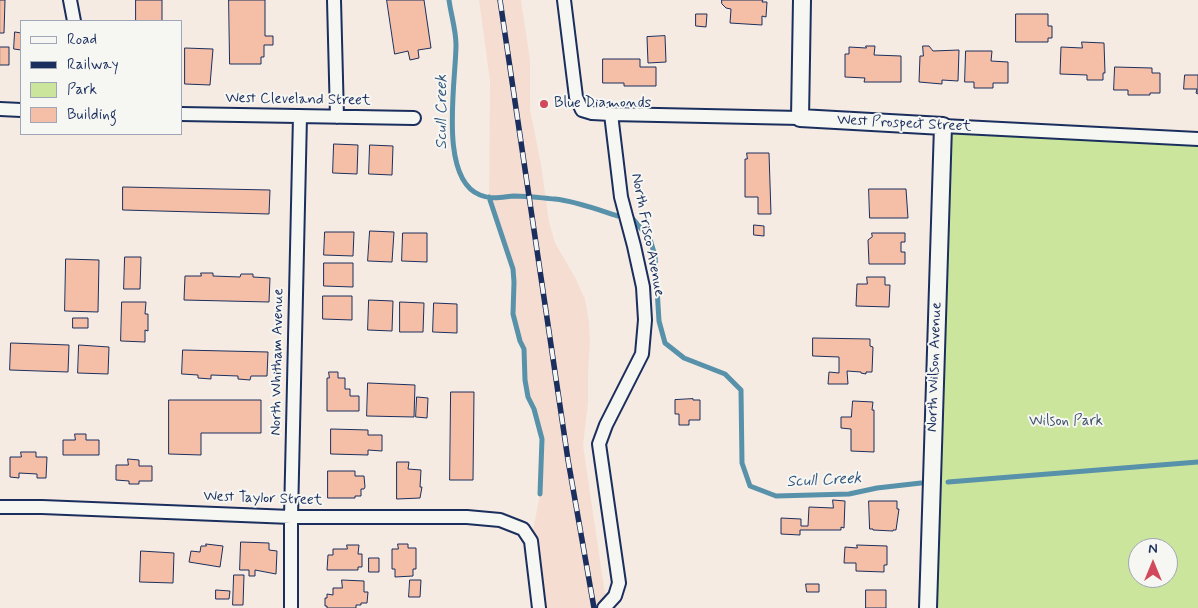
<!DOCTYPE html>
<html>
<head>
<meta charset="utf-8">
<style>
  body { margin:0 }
  #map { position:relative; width:1198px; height:608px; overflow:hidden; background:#f6ebe3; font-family:Mynerve,sans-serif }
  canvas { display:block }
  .legend { position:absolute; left:20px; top:20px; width:162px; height:115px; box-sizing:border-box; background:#f6f6f2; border:1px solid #9ea6b7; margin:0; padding:6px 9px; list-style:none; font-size:15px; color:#1b2f5e }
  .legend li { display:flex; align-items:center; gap:10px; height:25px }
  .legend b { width:25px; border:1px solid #9ea6b7 }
  .north { position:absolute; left:1128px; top:538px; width:50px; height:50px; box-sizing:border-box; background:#f6f6f2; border:1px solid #9ea6b7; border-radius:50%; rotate:0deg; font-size:14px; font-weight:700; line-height:20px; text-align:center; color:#1b2f5e }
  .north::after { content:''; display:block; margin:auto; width:18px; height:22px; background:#d1495b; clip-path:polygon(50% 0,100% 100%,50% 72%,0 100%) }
</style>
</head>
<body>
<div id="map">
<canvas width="1198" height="608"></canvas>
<ul class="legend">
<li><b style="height:6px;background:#f6f6f2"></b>Road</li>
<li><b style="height:6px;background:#1b2f5e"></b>Railway</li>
<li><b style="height:14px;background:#cce59c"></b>Park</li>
<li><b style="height:14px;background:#f4bfa6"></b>Building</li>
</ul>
<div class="north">N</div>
</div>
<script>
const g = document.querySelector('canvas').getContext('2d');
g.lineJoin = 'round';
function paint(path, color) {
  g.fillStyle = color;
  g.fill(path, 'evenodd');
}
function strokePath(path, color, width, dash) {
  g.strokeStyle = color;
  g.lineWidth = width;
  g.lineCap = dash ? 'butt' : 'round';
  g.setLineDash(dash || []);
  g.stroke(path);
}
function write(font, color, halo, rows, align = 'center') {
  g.font = font + ' Mynerve,sans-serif';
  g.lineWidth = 4;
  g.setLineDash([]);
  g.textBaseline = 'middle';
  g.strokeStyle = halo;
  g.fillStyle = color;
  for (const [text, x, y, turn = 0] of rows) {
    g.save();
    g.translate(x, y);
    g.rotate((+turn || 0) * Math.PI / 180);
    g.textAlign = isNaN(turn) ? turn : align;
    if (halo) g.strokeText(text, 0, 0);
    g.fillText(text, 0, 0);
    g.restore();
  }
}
const built = new Path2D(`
  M479,0h42l9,60v49l11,55 8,58 6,21 20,34 10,22 4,23 1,19 -2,33v29l-5,42 24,163h-68l-8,-67 9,-47 2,-55 -8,-30 -6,-12 -3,-17 -1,-31 -4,-8 -7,-27 1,-32 -1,-13 -24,-72 1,-116z`);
const green = new Path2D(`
  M943,126l255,13v469h-270zM1138,548h30v30h-30z`);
const stream = new Path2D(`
  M449,0c2,15 7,30 7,45 0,36 -18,133 24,150 12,5 22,2 34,1 13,0 28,2 41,3 20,2 44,11 63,17
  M489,197l24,72 1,13 -1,32 7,27 4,8 1,31 3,17 6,12 8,30 -2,55
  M632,218l18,21 5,17 4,65 6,22 19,15 41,16 16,16 1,73 8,23 26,10 73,-2 28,-6 44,-5
  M948,482l250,-20`);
const building = new Path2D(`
  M0,0h5l-1,33h-4z
  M136,0h26v21h-26z
  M229,0h36v36h8v9h-9v12h-3v7h-31z
  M387,0h37l7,48 -13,2 1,8 -9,2 -2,-9 -13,3z
  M722,0h41l-1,2h5l-1,15 -4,-1v9l-32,-2 1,-14 -5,-1 -4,-4z
  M696,14h11l-1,13 -10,-1z
  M1016,14h32v12h4v12h-4v4h-32z
  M15,32l6,1v17l-7,-1z
  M665,36l1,26 -18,1 -1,-26z
  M1082,42l22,1 1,30h-2v7h-16v-5l-27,-1 1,-27 21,1z
  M866,46h9l-1,9 27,1v26h-37l1,-4 -20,-1v-23h4v-7l17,1z
  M923,46h6l4,5 26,-1 -1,31 -16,-1v4l-23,-2 1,-26h3z
  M0,47h9v18h-9z
  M185,48l28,1 -3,36 -25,-1z
  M966,51h26l-1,10 17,1v21h-15v5h-19v-6h-9z
  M603,59h37v8h16v19h-32v-3h-21z
  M1115,67l37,1v5h8v20h-10v2h-22v-5h-14z
  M1185,75h13v19l-2,-1 1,-4h-13z
  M334,144l24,1 -1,29 -24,-1z
  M370,145l23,1 -1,29 -23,-1z
  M747,153h22l2,61h-13v-17h-13v-38h2z
  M123,187l147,3 -1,24 -146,-4z
  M869,189h37l2,29h-38z
  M754,225l10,1v10l-10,-1z
  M370,231l24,1 -2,30 -24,-1z
  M325,232h29l-1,24 -29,-1z
  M403,233h24v29l-25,-1z
  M872,233h33v9h-4v10h4v12h-36l-1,-24 4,-3z
  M125,257h16l-1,32h-16z
  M66,259l33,1 -1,52 -33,-1z
  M324,263h29v24l-29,-1z
  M201,273h12v3l27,1 1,-3h12v3l17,1 -1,24 -85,-2 1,-24h16z
  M867,277h18v8h5l-1,22 -33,-1 1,-22h10z
  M323,296h29v24l-29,-1z
  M369,300l24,1 -1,30 -24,-1z
  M122,302h24l-1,12h3v17l-3,-1v12l-24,-1z
  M400,302l24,1 -1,29h-23z
  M434,303l23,1v29l-24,-1z
  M73,318h15v10h-15z
  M813,338l57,1v7l3,1 -1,25h-6v2l-5,-1v-1l-14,-1 1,13h-20l1,-12 10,1v-16l-26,-1z
  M11,343l58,2 -1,27 -58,-2z
  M79,345l30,2 -1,27 -30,-1z
  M183,350l85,2 -1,24h-16l-1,4 -12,-1v-3l-27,-1v4l-13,-1v-3l-16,-1z
  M329,372h9v6h7v11h5v7h9v15h-32v-33h2z
  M368,383l47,2 -1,32 -47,-1z
  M451,392h23l-1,88h-23z
  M417,397l11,1 -1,20 -11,-1z
  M693,399v1h7v20h-11v5h-10v-11h-4v-14z
  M169,400h92v33h-60v22l-32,-1z
  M853,401l20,1 -1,8h2v42l-23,-1v-22l-10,-1v-11h10z
  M331,429l37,1v5h14v16l-14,-1v5l-37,-1z
  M75,434h11v6h13v15h-36v-15h12z
  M21,452h15v5h11l-1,21h-9v-4l-18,-1v5l-9,-1v-20h11z
  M128,459l11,1v6h13v15h-13v3h-10v-3l-13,-1v-15h12z
  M397,462h12l-1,7 13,1 -1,17h2l-2,11 -23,1z
  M328,471h27v5h9l1,11 -1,2h-3v7h-6v2h-27z
  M833,500l12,1 -1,27 -3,-1v3h-41v5l-19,-1v-16l20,1v7h7l1,-19 24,1z
  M869,501h28v8h2l-3,21h-3v1l-20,-1v-1h-3z
  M241,542l28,1v7l8,1 -1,23 -21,-4v6h-6v-6h-9z
  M206,544l17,2 -3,21 -31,-5 2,-11 9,1 1,-6h5z
  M398,544h10v4h8v21h-3v7l-18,1v-8h-3v-20h6z
  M347,545h12l-1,9h4v13h-4v3h-31l1,-15h5v-6h14z
  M857,545l30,1v19h-3v7l-28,-1v-8h-12l1,-16 12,1z
  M141,551l33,2 -1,30 -33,-1z
  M369,558h10v14h-10z
  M234,575h10l-1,30h-10z
  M342,580l22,1v11h4l-1,11h-6v2h-5v3h-29v-2h-2v-8h2v-4l6,1v-7h9z
  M410,580h11l-1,17h-11z
  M806,584h13v8h-12z
  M216,590l14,1 -1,8h-13z
  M866,590h20v18h-20z`);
const minor = new Path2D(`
  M70,0l4,21
  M334,0l3,117
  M564,0l12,97 6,13 10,3 19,1 189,4
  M0,109l21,1
  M181,114l233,4
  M943,126l255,13
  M0,507h42l249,10h176l33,3 23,9 8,12 8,67
  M291,608v-91l9,-401
  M604,608l11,-12 4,-13 -20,-139 7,-19 36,-71 3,-34 -2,-33 -9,-41 -13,-49 -10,-83`);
const tertiary = new Path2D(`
  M802,0l-2,118 143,8 -15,482`);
const rail = new Path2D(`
  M500,0l68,460 26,148`);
const markers = [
  [544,104,5,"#d1495b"]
];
const streetNames = [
  ["West Cleveland Street",298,100,1],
  ["West Prospect Street",904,124,3],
  ["North Frisco Avenue",647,235,79],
  ["North Whitham Avenue",278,362,-89],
  ["North Wilson Avenue",935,367,-88],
  ["West Taylor Street",263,499,2]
];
const poiNames = [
  ["Blue Diamonds",554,104]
];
const parkNames = [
  ["Wilson Park",1066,422]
];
const waterNames = [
  ["Scull Creek",443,112,-90],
  ["Scull Creek",824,481,-3]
];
paint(built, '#f5ded1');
paint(green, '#cce59c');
strokePath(stream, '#5891aa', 5);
paint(building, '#f4bfa6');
strokePath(building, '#1b2f5e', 1);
strokePath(minor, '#1b2f5e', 16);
strokePath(tertiary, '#1b2f5e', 20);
strokePath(minor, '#f6f6f2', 12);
strokePath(tertiary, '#f6f6f2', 16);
strokePath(rail, '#1b2f5e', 5.5);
strokePath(rail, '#f6f6f2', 4, [11]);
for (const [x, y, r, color] of markers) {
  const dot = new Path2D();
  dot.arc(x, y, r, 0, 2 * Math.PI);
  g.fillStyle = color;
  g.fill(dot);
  strokePath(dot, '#f6f6f2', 2);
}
write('15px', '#1b2f5e', '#f6f6f2', streetNames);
write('15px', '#1b2f5e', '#f6f6f2', poiNames, 'left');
write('15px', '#3e536a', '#f6f6f2', parkNames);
write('italic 16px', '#34587e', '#f6f6f2', waterNames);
</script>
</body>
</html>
